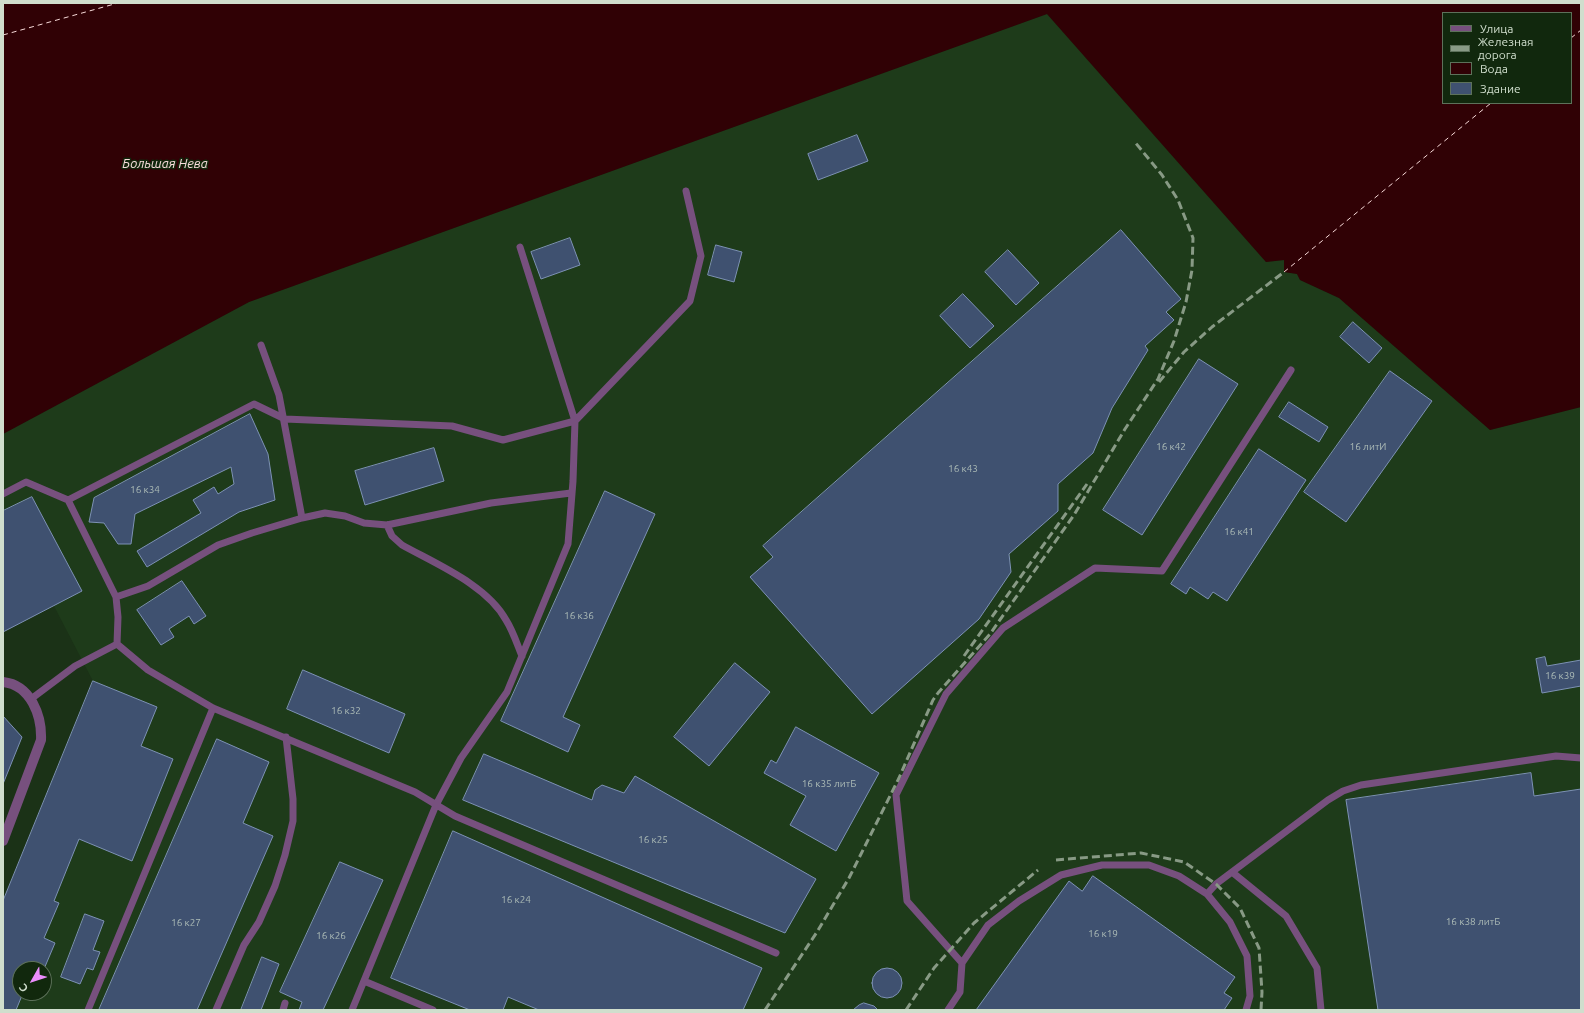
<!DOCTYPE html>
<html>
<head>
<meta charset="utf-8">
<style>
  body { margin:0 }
  #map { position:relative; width:1584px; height:1013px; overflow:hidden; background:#1b3217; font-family:Ubuntu,sans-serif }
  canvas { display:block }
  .frame { position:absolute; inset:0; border:4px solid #d0decd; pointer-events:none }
  .legend { position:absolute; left:1442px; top:12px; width:130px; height:92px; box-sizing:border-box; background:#11280d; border:1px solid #5d715a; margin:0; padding:5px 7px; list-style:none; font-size:12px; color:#d0decd }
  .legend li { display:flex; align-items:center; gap:8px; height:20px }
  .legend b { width:20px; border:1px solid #5d715a }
  .north { position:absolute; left:12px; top:961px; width:40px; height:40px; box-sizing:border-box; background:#11280d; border:1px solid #5d715a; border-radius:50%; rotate:231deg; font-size:11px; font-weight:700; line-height:16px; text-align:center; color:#d0decd }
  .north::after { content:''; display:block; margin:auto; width:14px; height:18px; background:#eb8dfc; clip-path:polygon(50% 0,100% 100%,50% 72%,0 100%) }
</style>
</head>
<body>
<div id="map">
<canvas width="1584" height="1013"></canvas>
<div class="frame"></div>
<ul class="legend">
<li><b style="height:5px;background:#77507e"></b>Улица</li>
<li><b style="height:5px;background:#889a85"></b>Железная дорога</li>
<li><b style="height:11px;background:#300105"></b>Вода</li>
<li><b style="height:11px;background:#3f5170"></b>Здание</li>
</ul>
<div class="north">С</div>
</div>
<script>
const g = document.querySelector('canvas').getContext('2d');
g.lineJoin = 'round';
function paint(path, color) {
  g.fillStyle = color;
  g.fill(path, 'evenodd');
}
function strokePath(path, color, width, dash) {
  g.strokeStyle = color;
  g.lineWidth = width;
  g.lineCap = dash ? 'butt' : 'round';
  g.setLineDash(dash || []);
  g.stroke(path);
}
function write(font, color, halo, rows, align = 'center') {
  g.font = font + ' Ubuntu,sans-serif';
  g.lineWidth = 3;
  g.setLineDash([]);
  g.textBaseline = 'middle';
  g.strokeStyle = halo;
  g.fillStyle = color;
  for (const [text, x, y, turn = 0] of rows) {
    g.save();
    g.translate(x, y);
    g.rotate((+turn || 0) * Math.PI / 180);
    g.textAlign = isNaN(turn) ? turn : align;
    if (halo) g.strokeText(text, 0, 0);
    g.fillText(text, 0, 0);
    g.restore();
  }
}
const built = new Path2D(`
  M1047,14l219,248 19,-2 -1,12 13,2 3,6 39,18 151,132 91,-23v603h-1578v-109l90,-220 -39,-75 -51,26v-198l246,-132zM20,969h24v24h-24z`);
const water = new Path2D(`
  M3,3h1578v404l-91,23 -151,-132 -39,-18 -3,-6 -13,-2v-12l-18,2 -219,-248 -798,288 -246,132zM1443,13h128v90h-128z`);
const ferry = new Path2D(`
  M3,35l115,-32
  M1571,38l10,-8
  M1284,272l207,-169`);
const building = new Path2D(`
  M857,135l11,26 -50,19 -10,-26z
  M1121,230l60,69 -15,13 8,8 -29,26 3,4 -36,58 -19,45 -35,31v27l-49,43 2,18 -32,47 -107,95 -122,-137 23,-20 -10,-11z
  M570,238l10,27 -39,14 -10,-27z
  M716,245l26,7 -8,30 -26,-7z
  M1008,250l31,33 -23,22 -31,-33z
  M963,294l31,32 -24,22 -30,-32z
  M1353,322l29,26 -13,15 -29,-26z
  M1199,359l39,25 -96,151 -39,-25z
  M1390,371l42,30 -86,121 -42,-30z
  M1289,402l39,25 -9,15 -40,-25z
  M250,414l18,40 7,46 -36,12 -92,55 -10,-16 64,-38 -8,-13 21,-13 4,7 16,-10 -3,-17 -96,47 -4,30h-13l-14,-21 -15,-1 5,-24z
  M434,448l10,33 -79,24 -10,-34z
  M1259,449l47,31 -79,121 -14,-9 -5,7 -18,-12 -4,7 -15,-10z
  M605,491l50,23 -92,203 17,8 -12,27 -67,-31z
  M32,497l50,94 -79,41v-121z
  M182,581l24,35 -12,8 -5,-8 -20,13 5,8 -13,8 -24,-35z
  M1545,657l2,9 34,-6v26l-39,7 -6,-34z
  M735,663l35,29 -61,74 -35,-29z
  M303,670l102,44 -16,39 -102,-44z
  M93,681l64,26 -16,39 32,13 -41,102 -53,-22 -25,62 5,2 -15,35 11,5 -11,26h-24v24h3l-7,17h-13v-109z
  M3,716l19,21 -19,47z
  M796,727l83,46 -43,78 -46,-26 16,-29 -42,-23 7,-13 5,3z
  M217,739l52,23 -26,61 30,13 -76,174h-98z
  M484,754l108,46 3,-10 7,-5 22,8 11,-17 181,103 -31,54 -322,-133z
  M1531,773l3,23 47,-7v221h-203l-32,-210z
  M453,831l309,137 -19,42h-204l-31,-13 -5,13h-33l-79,-32z
  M340,862l43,18 -60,130h-24l3,-8 -22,-10z
  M1093,876l142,101 -11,16 8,5 -8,12h-248l93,-129 13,10z
  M85,914l19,7 -11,29 7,2 -7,18 -6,-2 -7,16 -19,-7z
  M262,957l17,7 -18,46h-20z
  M872 983a15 15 0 1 1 30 0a15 15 0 1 1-30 0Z
  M864,1003l10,3 4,4h-25l6,-5z`);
const service = new Path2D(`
  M3,494l23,-12 42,18 48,97 2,20 -1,27
  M68,500l186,-96 31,15 167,7 51,14 72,-19 115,-120 11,-45 -15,-65
  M302,518l23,-5 20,3 19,7 23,2 104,-22 80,-10
  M387,525l5,11 10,9c34,19 85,40 104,75 7,11 11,24 16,36
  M116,597l32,-11 70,-41 34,-12 50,-15 -23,-123 -18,-50
  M31,699l44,-33 42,-22 31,26 65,38 202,84 40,24 321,137
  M1232,872l96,-72 15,-9 18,-6 195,-29 25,2
  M1207,894l9,-10 16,-12 54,44 31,52 4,42
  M962,963l-55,-62 -11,-106 50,-101 57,-66 92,-60 67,3 129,-201
  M364,981l69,29
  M88,1010l125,-302
  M216,1010l28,-65 15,-23 16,-36 10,-31 8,-34v-22l-7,-62
  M283,1010l2,-7
  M352,1010l84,-205 25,-47 46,-66 61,-148 5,-63 2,-60 -55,-174
  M948,1010l12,-18 2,-29 26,-38 31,-24 42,-26 41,-10h47l30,11 28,18 23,28 17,34 3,40 -4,14`);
const minor = new Path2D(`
  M3,682c28,3 39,34 38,58l-38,101`);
const rail = new Path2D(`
  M1159,382l25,-30 28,-25 72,-55
  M964,656l123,-172
  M1056,860l85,-7 43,9 32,22 24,24 19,40 3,44 -1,18
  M765,1010l52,-78 32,-54 50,-100 34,-78 5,-7 52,-59 84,-119 51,-86 33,-50 16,-38 12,-39 6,-32 1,-32 -15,-38 -16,-25 -28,-34
  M906,1010l28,-42 40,-45 64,-53`);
const numberNames = [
  ["16 к42",1171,447],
  ["16 литИ",1368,447],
  ["16 к43",963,469],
  ["16 к34",145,490],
  ["16 к41",1239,532],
  ["16 к36",579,616],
  ["16 к39",1560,676],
  ["16 к32",346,711],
  ["16 к35 литБ",829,784],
  ["16 к25",653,840],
  ["16 к24",516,900],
  ["16 к38 литБ",1473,922],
  ["16 к27",186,923],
  ["16 к19",1103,934],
  ["16 к26",331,936]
];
const waterNames = [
  ["Большая Нева",165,164]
];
paint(built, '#1e3b1a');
paint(water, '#300105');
strokePath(ferry, '#f8dbda', 1, [5, 4]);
paint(building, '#3f5170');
strokePath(building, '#7d91b4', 1);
strokePath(service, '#77507e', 7);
strokePath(minor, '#77507e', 10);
strokePath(rail, '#889a85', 3, [8, 4]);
write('10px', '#acbbb6', null, numberNames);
write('italic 13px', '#f8dbda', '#11280d', waterNames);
</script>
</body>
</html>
